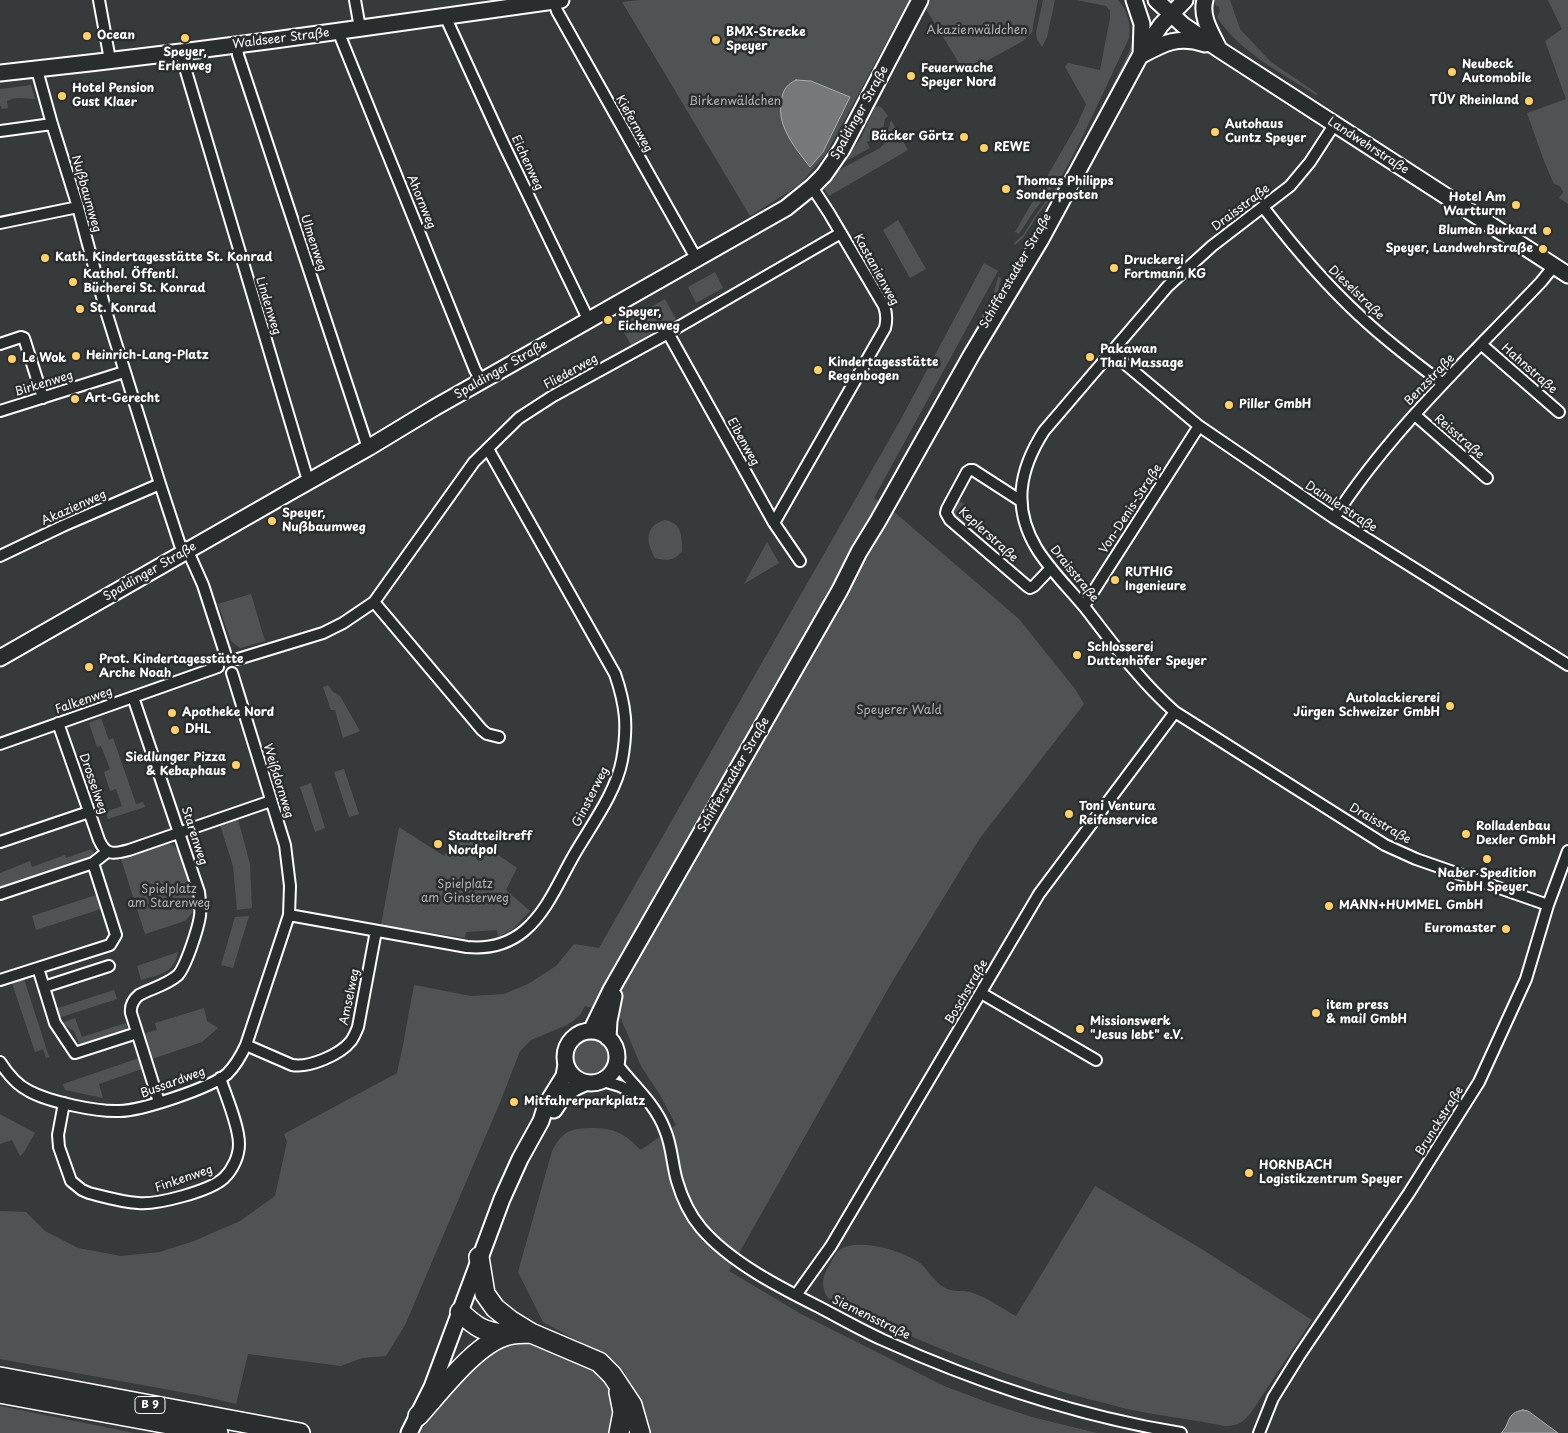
<!DOCTYPE html>
<html>
<head>
<meta charset="utf-8">
<style>
  body { margin:0 }
  canvas { display:block; background:#373a3b }
</style>
</head>
<body>
<canvas width="1568" height="1433"></canvas>
<script>
const g = document.querySelector('canvas').getContext('2d');
g.lineJoin = 'round';
function paint(path, color) {
  g.fillStyle = color;
  g.fill(path, 'evenodd');
}
function strokePath(path, color, width, dash) {
  g.strokeStyle = color;
  g.lineWidth = width;
  g.lineCap = dash ? 'butt' : 'round';
  g.setLineDash(dash || []);
  g.stroke(path);
}
function write(font, color, halo, rows, align = 'center') {
  g.font = font + ' "Playpen Sans",sans-serif';
  g.lineWidth = 5;
  g.setLineDash([]);
  g.textBaseline = 'middle';
  g.strokeStyle = halo;
  g.fillStyle = color;
  for (const [text, x, y, turn = 0] of rows) {
    g.save();
    g.translate(x, y);
    g.rotate((+turn || 0) * Math.PI / 180);
    g.textAlign = isNaN(turn) ? turn : align;
    if (halo) g.strokeText(text, 0, 0);
    g.fillText(text, 0, 0);
    g.restore();
  }
}
const green = new Path2D(`
  M640,0h269l-83,154 -25,29 -11,8 -40,25 -128,-214zM796,80l15,1 39,16 -40,70c-16,-21 -35,-42 -28,-70 2,-8 6,-14 14,-17z
  M931,0h107l-6,32 -9,9 -58,32 -39,-64z
  M1043,0h12l-8,37 -5,10 -5,-8 -1,-6z
  M1077,0h41c10,11 13,24 11,38l-49,104 -17,32 -29,37 -15,23 -4,-2 63,-109 8,-19 -21,-37 3,-4 32,7 10,-52v-7l-4,-5z
  M1215,0h15l10,29 31,33 47,32 -2,1c-33,-21 -78,-44 -99,-78l3,-6 -1,-4 -4,-2z
  M1548,0h20v204l-9,-6 4,-6 -3,-6 -6,-2 -10,-23 -17,-48 39,-14 -21,-58 17,-12z
  M1134,37l1,10 -3,8 -15,27 -15,33 -37,66 -26,32 -16,25 -8,7 -1,-2 9,-8 14,-22 31,-41 24,-44 36,-74z
  M31,85l4,14c-10,0 -18,-3 -28,2l1,7 -6,1 -2,-4v-16z
  M879,106l3,2 6,8 -3,3 -4,22 -3,2 -3,-5 -8,4 3,6 -26,14 17,-24 14,-31z
  M891,120l17,30 -79,46 -6,-9 14,-16 43,-23 4,-4z
  M898,220l28,49 -16,9 -27,-48z
  M984,263l14,8 -124,227 6,4 76,-134 38,-76 4,-15 3,1 -3,13 -45,89 -70,124 10,7 126,108 56,70 9,15 -104,134 -88,144 -163,289 72,43 143,72 48,18 40,13 65,16h-450l-7,-30 -16,-32 -11,-11 -70,-38 -25,-50 34,-121c4,-7 7,-13 14,-18 11,-7 42,-6 53,0 9,4 15,11 22,17l35,-25 -16,-30 -19,-29 -20,-47 -14,-5h-12l-3,-6 -7,-2 -5,9 -7,6 -6,4 -36,15 -11,11 -19,49 -96,225 -19,31 -24,2 -21,8 -93,-12 -12,50 -34,-8 -202,-37v-148l26,1 19,19 33,17 43,8 39,-4 34,-11 46,-20 35,-25 12,-54 -3,-8 113,-61 6,-28 11,-60 57,11 33,-2 24,-10 28,-18 18,-22 25,4 302,-529z
  M715,272l8,16 -27,15 -8,-16z
  M665,299l11,20 -45,26 -11,-20z
  M956,499l17,11 -9,16 -12,-8 -2,-8z
  M665,520c17,3 17,16 17,31 -8,10 -15,10 -27,7 -9,-16 -11,-32 10,-38z
  M767,542l12,21 -35,21z
  M251,594l14,47 -25,7 -9,-7 -13,-37z
  M328,685l5,7 7,4 20,35 -17,7 -8,-28h-4l-8,-23z
  M101,718l8,22 4,-2 23,66 7,-2 2,5 -37,12 -3,-7 17,-6 -6,-17 -6,2 -6,-19 6,-3 -9,-23 -4,1 -8,-24z
  M344,769l15,45 -10,3 -15,-45z
  M311,783l14,45 -10,4 -15,-45z
  M238,819l12,45 2,44 -15,2 -4,-44 -13,-41z
  M399,827l45,29 17,-27 56,39 -11,22 24,21 -18,19 -14,7 -1,-7 -31,2 -1,6 -84,-13z
  M171,844l7,6 14,43 1,15 -1,5 -7,8 -40,13 -24,-75 43,-14z
  M92,849l2,7 -4,4 -90,31v-18l30,-12 2,6 33,-12 1,3z
  M99,894l5,14 -68,22 -4,-14z
  M249,916l-16,52 -12,-3 14,-48z
  M178,952c-4,22 -18,22 -37,28l-4,-14z
  M24,979l25,78 -3,1 -3,-9 -8,3 -23,-69z
  M114,990l3,9 -59,19 -3,-9z
  M204,1008l3,13 11,7 -16,14 -50,17 -9,-25 14,-4 -2,-7z
  M75,1018l7,19 44,-14 1,8 -46,17 -7,-17 -13,-8z
  M569 1058a21 21 0 1 1 42 0a21 21 0 1 1-42 0Z
  M139,1058l3,11 -43,15 4,14 -38,-8 -2,-6z
  M0,1114l35,19 -11,19 -4,4 -8,-16 -12,4z
  M1095,1186l105,62 112,72 -60,91c-8,11 -14,15 -27,15 -31,-6 -62,-10 -93,-16 -15,-3 -29,-8 -44,-11 -73,-20 -143,-47 -212,-78 -12,-5 -44,-15 -50,-26 -6,-12 -2,-21 4,-31 2,-4 5,-10 8,-13 18,-15 65,0 82,12 9,8 16,21 27,26 8,3 16,1 23,3 17,5 31,16 46,24z
  M528,1339l69,31 18,24v39h-195l12,-20 56,-64z
  M0,1406l134,27h-134z`);
const water = new Path2D(`
  M796,80l15,1 39,16 -27,55 -13,15c-16,-21 -35,-42 -28,-70 2,-9 6,-13 14,-17z
  M1523,1410l5,1 30,22h-57c10,-9 4,-20 22,-23z`);
const street = new Path2D(`
  M99,0l11,60
  M355,0l5,28
  M554,1l3,10 139,247
  M445,16l58,127 86,178
  M338,31l137,339 7,12
  M237,44l1,11 130,393
  M180,51l126,423 3,7
  M37,70l15,54 26,83 27,101 55,176 20,61 11,13 12,27 22,68
  M1334,125l-24,37 -20,24 -78,60 -44,40 -124,145c-25,39 -32,77 -7,118 15,24 36,43 53,65 26,34 53,70 85,98l210,133 31,14 132,46
  M0,131l52,-7
  M1263,207c30,39 61,76 97,109 26,25 55,46 83,68
  M0,223l78,-16
  M668,333l106,190 26,38
  M0,344l21,-7 3,1 19,60
  M1482,345l77,67
  M1112,353l87,73 135,92 234,147
  M0,411l124,-39
  M1415,415l72,63
  M1021,501l-48,-31h-3l-3,2 -20,37 -1,4 4,7 77,66 3,2 4,-2 17,-18
  M1334,518c57,-88 135,-160 207,-236l13,-16
  M774,523l111,-195c2,-8 2,-14 -1,-22l-55,-93 -17,-26
  M0,556l65,-31 95,-41
  M374,602l108,128 5,4 12,3
  M1084,606l115,-180
  M238,659l85,-26 20,-10 31,-21 100,-140 45,-44 34,-22 115,-63 173,-100
  M133,697l66,195c1,8 2,16 1,24 -2,13 -14,50 -22,59 -11,10 -26,13 -39,20 -6,5 -9,10 -8,18l28,89
  M58,723l41,117c7,16 15,14 30,10l142,-49
  M0,744l218,-77
  M0,842l89,-30
  M0,894l93,-31 14,-11
  M289,915l178,32c21,2 40,-2 57,-16 23,-19 35,-50 50,-76 16,-28 42,-62 48,-95 6,-33 4,-54 -7,-86l-127,-225
  M38,968l17,55 20,30 62,-20
  M0,980l110,-35 6,-10 -23,-72
  M44,987l65,-21
  M981,993l115,67
  M246,1045l46,20c17,3 48,-10 59,-24 3,-4 5,-9 7,-14l18,-96
  M0,1062c7,11 17,23 29,29 20,11 68,21 90,20 22,0 91,-23 108,-37 8,-8 14,-18 19,-29l43,-130 1,-29 -5,-41 -53,-172
  M616,1063c17,23 39,40 49,67 7,16 7,34 12,51 5,17 13,34 24,47 29,34 78,59 118,79 21,11 42,23 64,33 95,43 195,76 298,93
  M603,1081l17,5 23,12
  M64,1103l-6,32 1,12 12,34 11,9 7,3c16,4 32,9 49,10 19,2 72,-12 86,-25 9,-9 15,-22 15,-34 0,-18 -13,-48 -19,-66
  M796,1295l35,-49 208,-352 136,-182
  M1259,1433l14,-35 26,-42 110,-163 70,-111 47,-103 22,-74 20,-54`);
const secondary = new Path2D(`
  M1134,0l8,24 -1,31
  M1156,0l27,25 37,25 348,225
  M1205,0c-5,17 7,34 14,49
  M1142,55c22,-12 37,-20 63,-11
  M0,73c121,-13 242,-28 362,-45 66,-9 132,-19 199,-28
  M0,658l290,-166 78,-44 66,-40 352,-200 26,-21 12,-12 18,-26 78,-149
  M565 1057a26 26 0 1 1 52 0a26 26 0 1 1-52 0Z
  M591,1031l20,-41 229,-400 19,-38 19,-31 94,-167 69,-115 99,-183 21,-31 24,-25
  M608,1038l1,-17 5,-25
  M554,1110c9,-14 15,-21 31,-27
  M409,1433l23,-46 70,-188 18,-40 21,-38 5,-16 18,-29 2,-12`);
const highway = new Path2D(`
  M479,1257l6,37 10,14 15,12 21,13 68,29 13,13 20,30 8,28
  M460,1312c18,17 23,19 47,23
  M0,1377l300,56
  M0,1393l218,40
  M418,1416c22,-24 58,-73 90,-81 7,-2 16,-2 23,-2
  M619,1433l4,-21 -4,-20`);
const markers = [
  [87,36,5,"#ffd166"],
  [185,38,5,"#ffd166"],
  [716,40,5,"#ffd166"],
  [1452,72,5,"#ffd166"],
  [911,76,5,"#ffd166"],
  [62,96,5,"#ffd166"],
  [1529,101,5,"#ffd166"],
  [1215,132,5,"#ffd166"],
  [964,137,5,"#ffd166"],
  [984,148,5,"#ffd166"],
  [1006,189,5,"#ffd166"],
  [1516,205,5,"#ffd166"],
  [1547,231,5,"#ffd166"],
  [1543,249,5,"#ffd166"],
  [45,258,5,"#ffd166"],
  [1114,268,5,"#ffd166"],
  [73,282,5,"#ffd166"],
  [80,309,5,"#ffd166"],
  [608,320,5,"#ffd166"],
  [76,356,5,"#ffd166"],
  [1090,357,5,"#ffd166"],
  [12,359,5,"#ffd166"],
  [818,370,5,"#ffd166"],
  [75,399,5,"#ffd166"],
  [1229,405,5,"#ffd166"],
  [272,521,5,"#ffd166"],
  [1115,580,5,"#ffd166"],
  [1077,655,5,"#ffd166"],
  [89,667,5,"#ffd166"],
  [1450,706,5,"#ffd166"],
  [172,713,5,"#ffd166"],
  [175,730,5,"#ffd166"],
  [236,765,5,"#ffd166"],
  [1069,814,5,"#ffd166"],
  [1466,834,5,"#ffd166"],
  [438,844,5,"#ffd166"],
  [1487,859,5,"#ffd166"],
  [1329,906,5,"#ffd166"],
  [1506,929,5,"#ffd166"],
  [1316,1013,5,"#ffd166"],
  [1080,1029,5,"#ffd166"],
  [514,1102,5,"#ffd166"],
  [1249,1173,5,"#ffd166"]
];
const shields = [
  [150,1405,30]
];
const shieldNames = [
  ["B 9",150,1405]
];
const parkNames = [
  ["Akazienwäldchen",977,31],
  ["Birkenwäldchen",735,102],
  ["Speyerer Wald",899,711],
  ["Spielplatz",465,885],
  ["am Ginsterweg",465,899],
  ["Spielplatz",169,890],
  ["am Starenweg",169,904]
];
const poiNames = [
  ["BMX-Strecke",726,33],
  ["Speyer",726,47],
  ["Ocean",97,36],
  ["Speyer,",185,53,"center"],
  ["Erlenweg",185,67,"center"],
  ["Neubeck",1462,65],
  ["Automobile",1462,79],
  ["Feuerwache",921,69],
  ["Speyer Nord",921,83],
  ["Hotel Pension",72,89],
  ["Gust Klaer",72,103],
  ["TÜV Rheinland",1519,101,"right"],
  ["Autohaus",1225,125],
  ["Cuntz Speyer",1225,139],
  ["Bäcker Görtz",954,137,"right"],
  ["REWE",994,148],
  ["Thomas Philipps",1016,182],
  ["Sonderposten",1016,196],
  ["Hotel Am",1506,198,"right"],
  ["Wartturm",1506,212,"right"],
  ["Blumen Burkard",1537,231,"right"],
  ["Speyer, Landwehrstraße",1533,249,"right"],
  ["Kath. Kindertagesstätte St. Konrad",55,258],
  ["Druckerei",1124,261],
  ["Fortmann KG",1124,275],
  ["Kathol. Öffentl.",83,275],
  ["Bücherei St. Konrad",83,289],
  ["St. Konrad",90,309],
  ["Speyer,",618,313],
  ["Eichenweg",618,327],
  ["Pakawan",1100,350],
  ["Thai Massage",1100,364],
  ["Heinrich-Lang-Platz",86,356],
  ["Le Wok",22,359],
  ["Kindertagesstätte",828,363],
  ["Regenbogen",828,377],
  ["Art-Gerecht",85,399],
  ["Piller GmbH",1239,405],
  ["Speyer,",282,514],
  ["Nußbaumweg",282,528],
  ["RUTHIG",1125,573],
  ["Ingenieure",1125,587],
  ["Schlosserei",1087,648],
  ["Duttenhöfer Speyer",1087,662],
  ["Prot. Kindertagesstätte",99,660],
  ["Arche Noah",99,674],
  ["Autolackiererei",1440,699,"right"],
  ["Jürgen Schweizer GmbH",1440,713,"right"],
  ["Apotheke Nord",182,713],
  ["DHL",185,730],
  ["Siedlunger Pizza",226,758,"right"],
  ["& Kebaphaus",226,772,"right"],
  ["Toni Ventura",1079,807],
  ["Reifenservice",1079,821],
  ["Rolladenbau",1476,827],
  ["Dexler GmbH",1476,841],
  ["Stadtteiltreff",448,837],
  ["Nordpol",448,851],
  ["Naber Spedition",1487,874,"center"],
  ["GmbH Speyer",1487,888,"center"],
  ["MANN+HUMMEL GmbH",1339,906],
  ["Euromaster",1496,929,"right"],
  ["item press",1326,1006],
  ["& mail GmbH",1326,1020],
  ["Missionswerk",1090,1022],
  ["\"Jesus lebt\" e.V.",1090,1036],
  ["Mitfahrerparkplatz",524,1102],
  ["HORNBACH",1259,1166],
  ["Logistikzentrum Speyer",1259,1180]
];
const streetNames = [
  ["Waldseer Straße",281,39,-7],
  ["Spaldinger Straße",860,113,-61],
  ["Kiefernweg",634,124,61],
  ["Landwehrstraße",1368,146,33],
  ["Eichenweg",527,163,65],
  ["Nußbaumweg",86,194,74],
  ["Ahornweg",421,202,68],
  ["Draisstraße",1241,208,-37],
  ["Ulmenweg",313,243,72],
  ["Kastanienweg",876,270,61],
  ["Schifferstadter Straße",1016,271,-60],
  ["Dieselstraße",1356,293,44],
  ["Lindenweg",268,306,73],
  ["Hahnstraße",1529,369,41],
  ["Spaldinger Straße",501,370,-30],
  ["Fliederweg",571,372,-29],
  ["Benzstraße",1430,380,-46],
  ["Birkenweg",44,384,-17],
  ["Reisstraße",1459,437,41],
  ["Eibenweg",743,442,61],
  ["Daimlerstraße",1341,507,33],
  ["Akazienweg",74,508,-24],
  ["Von-Denis-Straße",1131,509,-57],
  ["Keplerstraße",988,535,42],
  ["Spaldinger Straße",150,572,-30],
  ["Draisstraße",1074,574,51],
  ["Falkenweg",84,701,-19],
  ["Schifferstadter Straße",734,775,-60],
  ["Weißdornweg",278,781,73],
  ["Drosselweg",93,784,71],
  ["Ginsterweg",591,797,-63],
  ["Draisstraße",1380,824,30],
  ["Starenweg",194,836,72],
  ["Boschstraße",967,992,-60],
  ["Amselweg",350,997,-78],
  ["Bussardweg",173,1083,-20],
  ["Brunckstraße",1440,1121,-58],
  ["Finkenweg",184,1179,-19],
  ["Siemensstraße",871,1318,26]
];
paint(green, '#505354');
paint(water, '#767879');
strokePath(water, '#adaeaf', 1);
strokePath(street, '#fff', 14);
strokePath(secondary, '#fff', 19);
strokePath(highway, '#fff', 22);
strokePath(street, '#2a2d2e', 10);
strokePath(secondary, '#2a2d2e', 15);
strokePath(highway, '#2a2d2e', 19);
for (const [x, y, r, color] of markers) {
  const dot = new Path2D();
  dot.arc(x, y, r, 0, 2 * Math.PI);
  g.fillStyle = color;
  g.fill(dot);
  strokePath(dot, '#2a2d2e', 2);
}
for (const [x, y, w] of shields) {
  const box = new Path2D();
  box.roundRect(x - w / 2, y - 8.5, w, 17, 4);
  g.fillStyle = '#2a2d2e';
  g.fill(box);
  strokePath(box, '#fff', 1);
}
write('bold 11px', '#fff', null, shieldNames);
write('12px', '#b0b2b2', '#2a2d2e', parkNames);
write('bold 12px', '#fff', '#2a2d2e', poiNames, 'left');
write('12px', '#fff', '#2a2d2e', streetNames);
</script>
</body>
</html>
